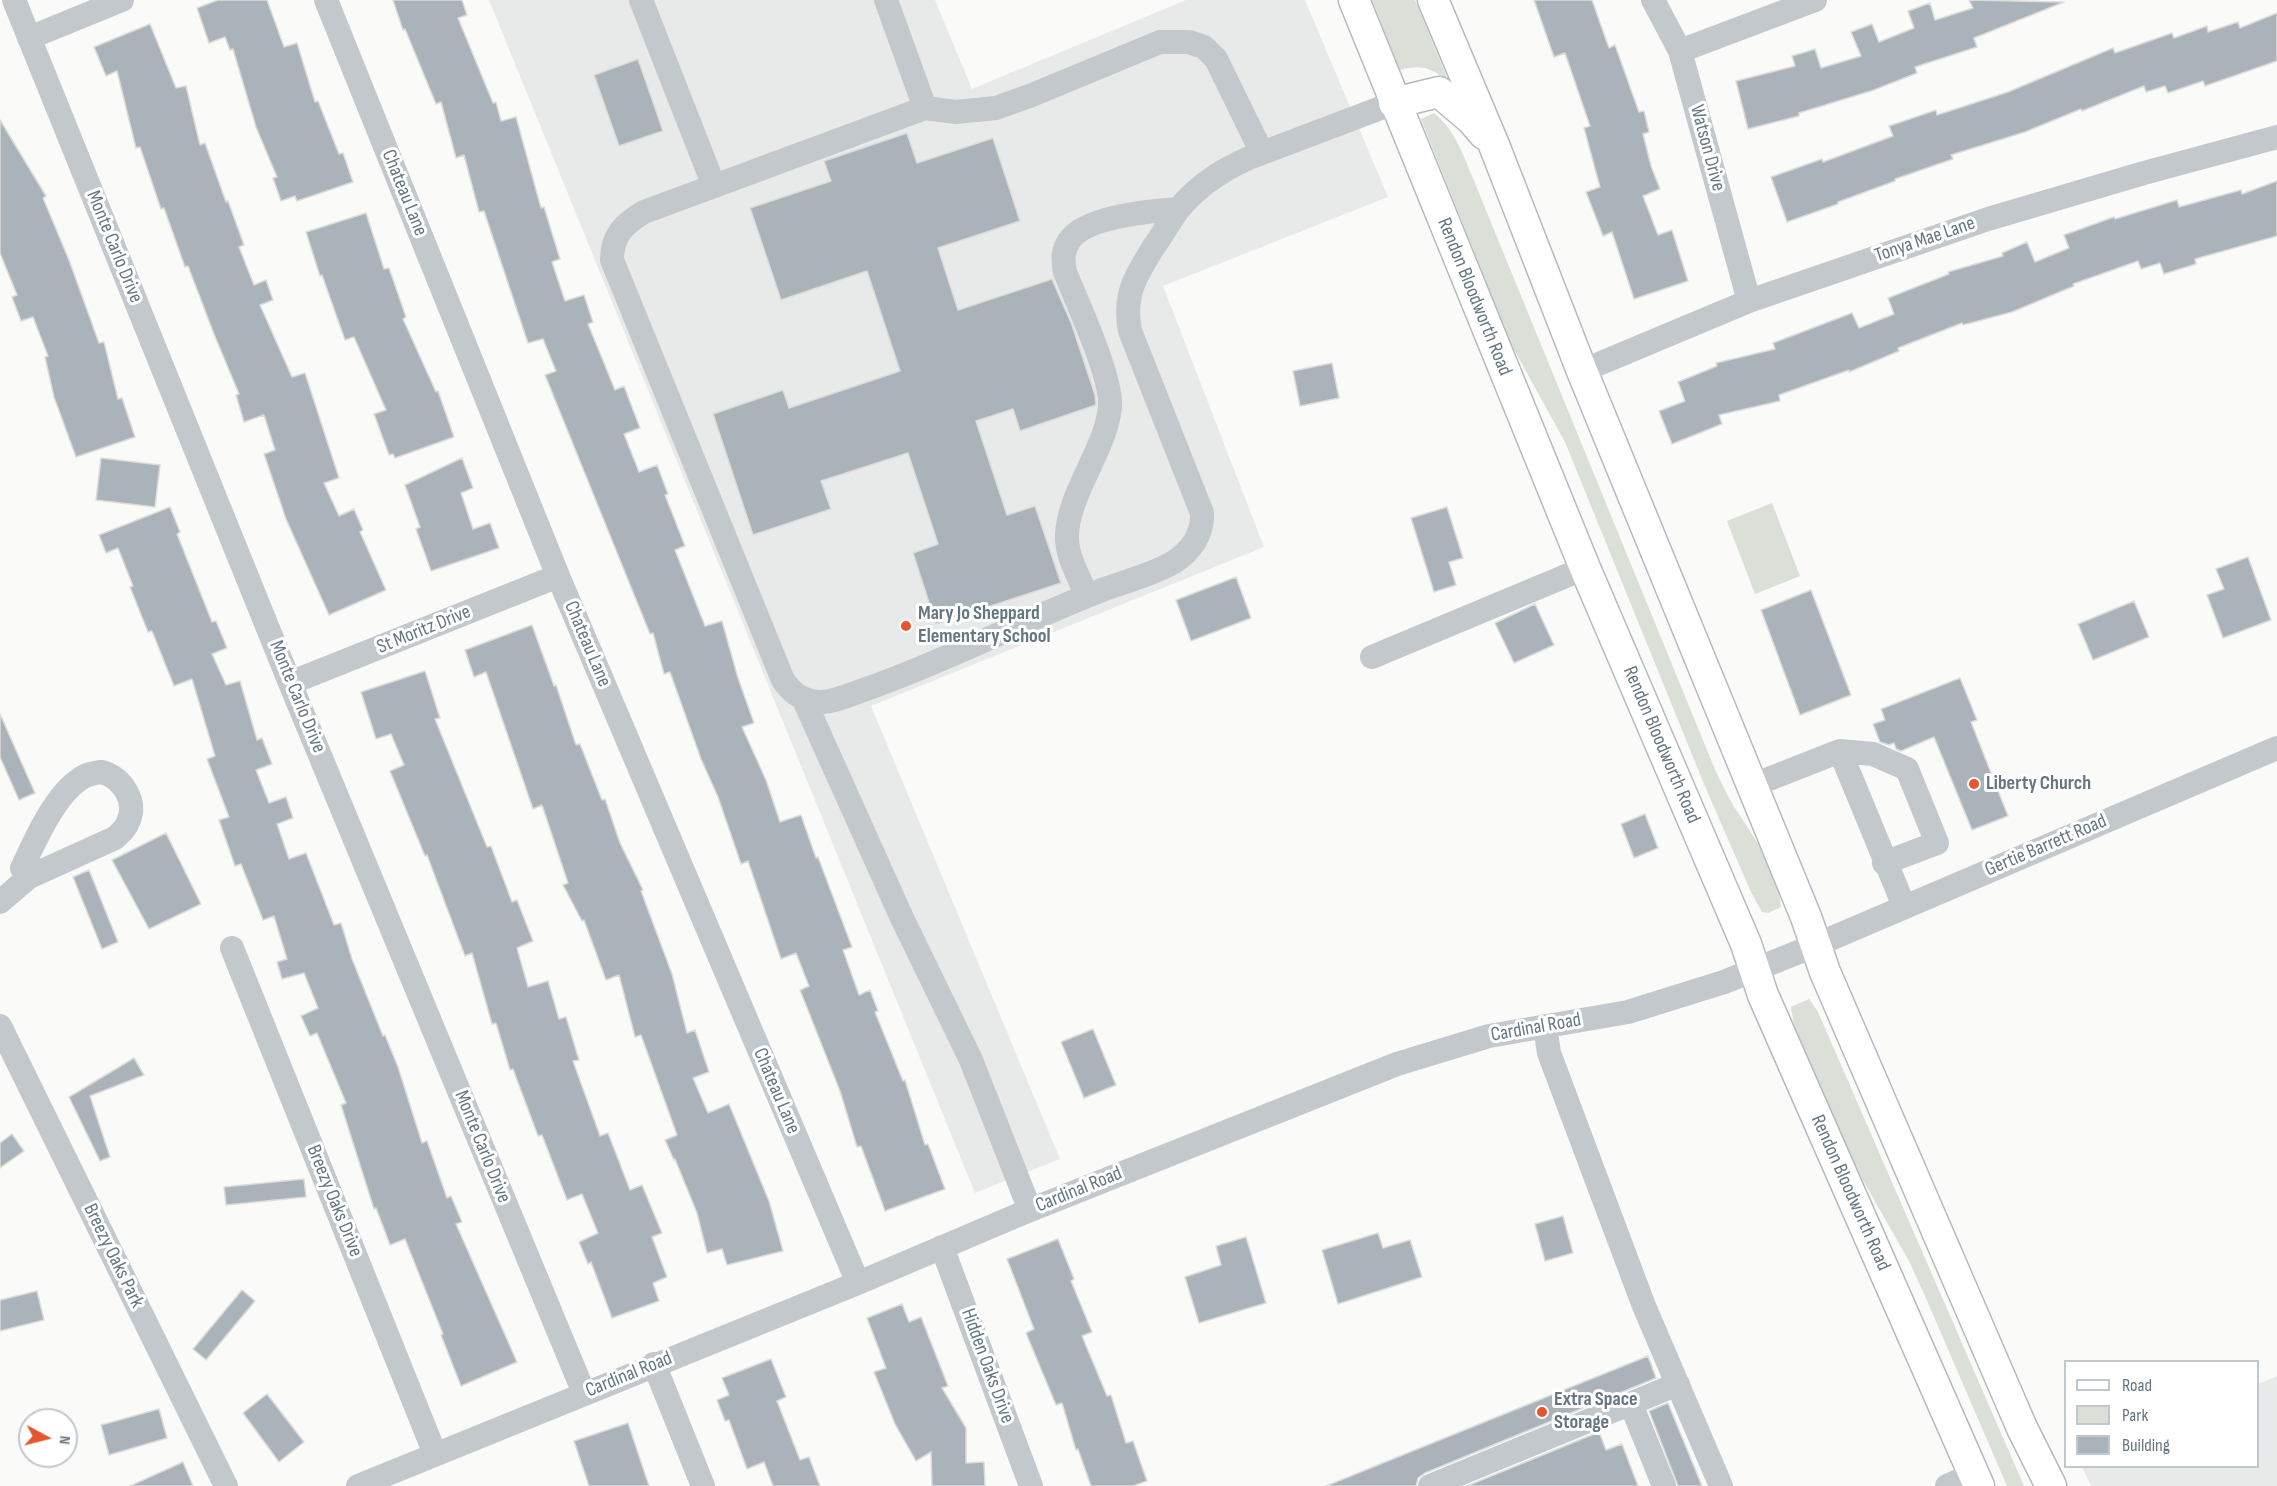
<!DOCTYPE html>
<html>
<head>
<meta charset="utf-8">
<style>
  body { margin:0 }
  #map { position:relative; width:2277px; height:1486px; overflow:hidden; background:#fafaf8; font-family:"Sofia Sans Condensed",sans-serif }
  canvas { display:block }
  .legend { position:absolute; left:2064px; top:1360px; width:195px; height:108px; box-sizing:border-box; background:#fff; border:2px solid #c1c8cd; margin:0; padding:8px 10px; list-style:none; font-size:18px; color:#657683 }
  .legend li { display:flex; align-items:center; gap:12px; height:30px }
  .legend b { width:30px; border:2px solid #c1c8cd }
  .north { position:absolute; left:18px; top:1408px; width:60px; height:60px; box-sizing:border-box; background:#fff; border:2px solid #c1c8cd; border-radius:50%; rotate:97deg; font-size:16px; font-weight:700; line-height:24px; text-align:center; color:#657683 }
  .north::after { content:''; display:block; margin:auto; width:21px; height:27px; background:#e4572e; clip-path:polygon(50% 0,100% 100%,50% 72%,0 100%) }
</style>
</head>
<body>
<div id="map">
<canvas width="2277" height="1486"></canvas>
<ul class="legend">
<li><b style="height:8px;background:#fff"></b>Road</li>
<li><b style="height:16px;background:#dadfd7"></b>Park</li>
<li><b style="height:16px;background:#aab3b9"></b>Building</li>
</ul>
<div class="north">N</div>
</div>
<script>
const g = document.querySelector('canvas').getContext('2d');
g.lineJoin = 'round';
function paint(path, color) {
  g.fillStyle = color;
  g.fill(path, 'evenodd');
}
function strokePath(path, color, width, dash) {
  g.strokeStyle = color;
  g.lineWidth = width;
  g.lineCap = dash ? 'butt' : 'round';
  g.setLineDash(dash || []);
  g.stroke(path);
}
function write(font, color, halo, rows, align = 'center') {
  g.font = font + ' "Sofia Sans Condensed",sans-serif';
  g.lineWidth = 6;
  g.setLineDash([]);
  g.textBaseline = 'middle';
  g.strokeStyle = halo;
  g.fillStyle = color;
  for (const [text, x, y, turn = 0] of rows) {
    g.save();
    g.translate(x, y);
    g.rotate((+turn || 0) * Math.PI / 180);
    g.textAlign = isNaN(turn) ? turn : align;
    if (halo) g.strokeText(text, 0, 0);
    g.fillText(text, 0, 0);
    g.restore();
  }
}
const built = new Path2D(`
  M489,0h446l37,89 214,-89h119l83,197 -225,89 101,261 -393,159 189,453 -85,34z
  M2277,1376v110h-186l-9,-19 176,-1v-82z`);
const green = new Path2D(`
  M1372,0h43l33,80c-19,-12 -26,-16 -48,-10z
  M1434,113c16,13 23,28 31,46l251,613c6,11 11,23 17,33 20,31 45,64 48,102l-13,6 -6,-1 -11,-20 -47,-108 -139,-342 -54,-98 -90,-225z
  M1772,503l28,73 -45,18 -28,-73z
  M1809,999l9,13 206,474h-17l-82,-190 -16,-35 -53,-93 -62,-143 -3,-18z`);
const building = new Path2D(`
  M218,0h49l17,47 13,-4 18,59 3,-1 21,53 4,-1 10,29 -56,19 -2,-5 -14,5 -8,-23 4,-1 -21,-50 -23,-78 -3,1 -5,-13 -16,6 -12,-35z
  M393,0h69l5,15 -9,3 35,85 3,-1 5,19 15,-4 25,91 3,-1 16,52 -8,3 13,39 19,-6 9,27 -5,2 27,66 9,-4 16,42 -16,6 15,38 18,-7 11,29 -3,1 20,51 -10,4 30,76 17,-5 16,57 16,45 -12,4 24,53 14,42 21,-7 15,43 2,-1 34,90 -9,3 16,45 11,-5 8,21 -3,1 28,69 2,-1 20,65 3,-1 17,45 -60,22 -24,-65 -4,1 -17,-56 -40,-101 9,-4 -13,-33 -15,6 -33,-98 -7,3 -23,-67 -17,-38 -31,-87 -6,2 -11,-41 -3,1 -105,-259 11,-4 -13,-32 -15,4 -44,-132 -5,1 -15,-57 -8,3 -15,-56 -5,2 -31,-75 -2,1z
  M1534,0h58l17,48 6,-3 24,67 5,-1 5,21 -6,2 8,32 9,23 -17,7 15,39 14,-5 16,51 -54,18 -22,-67 -9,4 -17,-44 14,-5 -16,-59 6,-2 -25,-73 -11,4z
  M1969,0l95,2 -90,36 3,9 -62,20 2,6 -43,17 -75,23v3l-51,13 -12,-48 59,-15 -3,-10 23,-7 6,19 40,-12 -10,-24 21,-8 7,18 35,-14 -6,-17 22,-8 5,17 38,-12z
  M2277,13v48l-72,25 -2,-5 -35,12 -3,-7 -19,6 -2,-6 -62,25 -1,-2 -56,23 -74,23 2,4 -58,20v2l-57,21v2l-51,18 -16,-45 51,-18 1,3 70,-26 -4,-10 47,-16 1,5 71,-23 105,-44 2,5 57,-20 2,5 33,-12 1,6 30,-10 2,6z
  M150,24l26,64 10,-2 14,59 5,-2 21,59 2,-1 16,44 -5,2 15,38 12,-5 7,20 -13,5 32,72 13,-4 34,105 -15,5 15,33 15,-7 9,21 -3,2 26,58 -57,25 -43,-96 -22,-65 11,-4 -11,-35 -20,7 -8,-27 3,-1 -25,-60 -26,-68 -3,1 -21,-59 -3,1 -21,-62 -4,1 -19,-77 -11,5 -12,-29z
  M638,59l25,72 -44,15 -25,-71z
  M0,120l46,76 -3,2 26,62 30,83 5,-1 14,57 4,-1 13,39 -59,20 -22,-60 -9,-40 3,-1 -15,-39 -12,4 -9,-24 5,-2 -17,-42z
  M907,133l10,30 76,-25 27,83 -82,27 20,62 94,-31 20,46 23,70 1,10 -76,26 -7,-22 -37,12 31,94 28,-9 26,77 -125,41 -23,-71 25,-9 -30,-91 -87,28 10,28 -78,26 -40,-121 70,-24 6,18 111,-37 -33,-100 -86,29 -31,-92 81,-27 -7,-20z
  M2277,181v55l-82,23 1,5 -32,10 -4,-11 -19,6 -3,-8 -65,23 1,2 -62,26 -49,13 -1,-2 -64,25 1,3 -50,21v-2l-70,25 1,6 -61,14 3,9 -50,20 -13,-33 26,-10 -7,-19 39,-16 -1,-3 59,-14 -2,-6 79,-30 7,15 35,-14 -6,-16 61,-24 -1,-2 55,-16 -1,-3 25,-11 8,20 34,-14 -5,-13 50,-18 1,2 62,-19 2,7 62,-17 1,4z
  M366,213l18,56 5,-1 17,49 -3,2 33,73 2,-1 16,46 -59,21 -2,-4 -4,1 -15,-41 12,-4 -32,-73 -9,3 -23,-65 -2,1 -14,-44z
  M1332,363l7,35 -39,8 -7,-35z
  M101,458l59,7 -5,42 -59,-7z
  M462,458l11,30 -12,5 12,36 17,-6 9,25 -68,23 -15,-42 4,-2 -15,-42z
  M170,507l10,25 -3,2 35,88 4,-1 11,27 -15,6 14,31 14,-4 17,59 5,-2 10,26 -16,6 13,33 17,-6 7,21 -16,6 12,35 17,-6 28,72 7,-2 11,36 31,77 2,-1 13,32 24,76 5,-2 20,57 4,-2 11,26 -6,2 61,138 -56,24 -20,-51 2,-1 -38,-95 -15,6 -14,-37 -2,1 -33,-104 5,-2 -29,-70 -7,3 -9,-20 17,-8 -14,-35 -22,6 -5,-17 10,-3 -13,-43 -11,4 -22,-56 -6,2 -16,-46 10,-3 -22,-58 8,-3 -23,-77 -18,7 -22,-55 -4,1 -18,-45 3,-1 -15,-38 -12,5 -7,-18z
  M1447,507l16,51 -14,4 7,23 -22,7 -23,-74z
  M2248,557l23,63 -48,18 -16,-43 17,-6 -8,-20z
  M1236,577l15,41 -60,23 -15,-41z
  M1811,590l40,105 -51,20 -39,-105z
  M2134,601l15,36 -56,23 -15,-36z
  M1535,604l19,41 -40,18 -19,-40z
  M532,625l22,61 2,-1 20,60 4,-1 22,56 3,-1 15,44 23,47 -2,1 31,83 15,59 8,-3 14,42 -16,6 15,35 21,-9 40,97 14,50 -56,14 -5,-16 -15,4 -10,-40 -22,-54 -1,1 -9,-20 12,-5 -36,-100 -6,2 -16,-62 -13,5 -22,-60 -2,1 -19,-36 5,-2 -26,-78 -9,4 -47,-137 -12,5 -9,-27z
  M425,671l15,47 -5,1 52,128 4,-1 21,56 5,-2 16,41 -16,7 11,39 20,-6 11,38 7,-2 13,43 -6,1 27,75 8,-3 22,57 12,-5 20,48 -10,4 15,40 -14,6 6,18 -47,17 -21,-56 -3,2 -9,-22 19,-9 -16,-39 -15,6 -25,-65 -4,1 -25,-67 -3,1 -14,-47 -4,1 -20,-71 -7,3 -38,-101 -2,1 -35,-85 14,-6 -13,-31 -15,5 -15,-47z
  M1960,678l17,42 -6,2 37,94 -36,14 -38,-93 -33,14 -5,-2 -2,-6 -5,2 -9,-3 -7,-18 12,-4 -4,-11z
  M0,714l35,79 -16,7 -19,-43z
  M1645,814l13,34 -24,10 -13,-34z
  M166,833l35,71 -52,25 -37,-69z
  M89,870l29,72 -16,7 -29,-72z
  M1093,1029l23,56 -32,13 -23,-56z
  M134,1058l10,17 -54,21 20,61 -10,4 -31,-64z
  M12,1134l12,17 -24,17v-25z
  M304,1179l2,18 -80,8 -2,-18z
  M1563,1216l10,37 -28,8 -10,-37z
  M1378,1233l5,15 27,-8 12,37 -84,27 -16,-54z
  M1246,1237l20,66 -67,20 -14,-46 36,-12 -5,-19z
  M1058,1239l16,40 -3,2 21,51 -10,4 25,60 4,-1 15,48 7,-2 14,40 -14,5h-42l-13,-37 -2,1 -14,-47 -6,2 -30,-72 8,-4 -27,-70z
  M242,1290l13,11 -49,59 -13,-11z
  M37,1291l7,29 -44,11v-31z
  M902,1304l7,18 12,-5 27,69 -6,2 24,40v35l18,-1 1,24h-53l-1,-34 -15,9 -21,-37 -21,-52 12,-4 -19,-50z
  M1648,1356l8,22 -231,95 -7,5 -2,8h-90z
  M771,1359l15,38 -9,4 23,59 9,-3 11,29h-47l-9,-24 -17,7 -18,-49 -4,1 -8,-21 12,-5 -7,-17z
  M267,1394l37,48 -25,20 -36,-49z
  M1668,1403l34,83h-24l-29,-75z
  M159,1409l8,29 -58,17 -8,-30z
  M628,1423l21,63h-60l-15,-45z
  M1599,1432l7,18 16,-6 16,42h-171z
  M183,1462l10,24h-63z`);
const minor = new Path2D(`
  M14,0l276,683 294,710
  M326,0l232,576 300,707
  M641,0l73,186
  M886,0l39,108
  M1653,0l27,51 69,250
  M29,38l93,-38
  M1680,51l135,-51
  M1262,153l-46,-94 -12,-12 -15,-5h-29l-128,53 -36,13 -40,4 -31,-4 -281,104c-20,12 -32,23 -32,48l171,420c9,13 19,21 37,22 16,0 36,-10 52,-15 78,-28 153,-67 230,-97 24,-9 50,-15 72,-28 17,-11 29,-28 28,-49l-72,-182c-7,-37 6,-56 25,-86 8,-11 15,-24 23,-35 20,-26 53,-46 84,-57l132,-50
  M1582,371l167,-70 239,-82 156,-46 133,-36
  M1087,596c-7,-17 -19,-37 -20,-56 -2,-43 40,-91 43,-134 2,-29 -33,-104 -45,-134 -2,-11 -3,-21 4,-31 16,-25 82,-30 110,-32
  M1372,657l213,-89
  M290,683l268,-107
  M804,700l98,218 69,142 59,150
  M1840,751l33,3 34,15 30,74 -53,20
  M102,772c20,6 36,29 26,50 -2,7 -8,11 -13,16l-86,39 -7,-9c13,-27 32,-72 58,-89 6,-5 14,-6 22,-7z
  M1751,786l89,-35 64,155
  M0,902l29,-25
  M232,948l203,506
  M0,1026l226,460
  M1545,1026l4,27 95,253 77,180
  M942,1247l89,239
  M654,1364l49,122
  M1631,1404l33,82
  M358,1486l500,-203 172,-73 367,-146 92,-28 139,-24 96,-30 92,-37 461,-197
  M1430,1486l248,-102
  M1947,1486l27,-12`);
const major = new Path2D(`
  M1354,0l231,568 161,376 17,51 216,491
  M1433,0l61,145 88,226 224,546 19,55 197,456 29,58
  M1394,103l45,-11 32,27 13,15`);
const markers = [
  [906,626,6,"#e4572e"],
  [1974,784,6,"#e4572e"],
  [1542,1412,6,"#e4572e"]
];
const streetNames = [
  ["Watson Drive",1707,148,75],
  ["Chateau Lane",404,193,68],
  ["Tonya Mae Lane",1925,240,-19],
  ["Monte Carlo Drive",114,247,68],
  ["Rendon Bloodworth Road",1474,297,68],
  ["St Moritz Drive",424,630,-22],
  ["Chateau Lane",587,644,67],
  ["Monte Carlo Drive",297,697,68],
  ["Rendon Bloodworth Road",1661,745,67],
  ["Gertie Barrett Road",2046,846,-23],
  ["Cardinal Road",1536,1028,-10],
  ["Chateau Lane",776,1091,67],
  ["Monte Carlo Drive",482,1147,68],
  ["Cardinal Road",1079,1190,-22],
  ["Rendon Bloodworth Road",1850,1193,66],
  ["Breezy Oaks Drive",334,1201,68],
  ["Breezy Oaks Park",113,1256,64],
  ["Hidden Oaks Drive",987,1366,70],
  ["Cardinal Road",629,1375,-22]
];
const poiNames = [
  ["Mary Jo Sheppard",918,614],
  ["Elementary School",918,637],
  ["Liberty Church",1986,784],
  ["Extra Space",1554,1400],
  ["Storage",1554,1423]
];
paint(built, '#e8e9e9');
paint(green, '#dadfd7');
paint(building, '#aab3b9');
strokePath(building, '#dcdcda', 1.5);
strokePath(major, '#b5babe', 33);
strokePath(minor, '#c3c8cc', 24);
strokePath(major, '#fff', 30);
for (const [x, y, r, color] of markers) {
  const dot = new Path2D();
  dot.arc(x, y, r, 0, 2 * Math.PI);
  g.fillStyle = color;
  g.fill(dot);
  strokePath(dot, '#fff', 2);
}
write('20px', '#657683', '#fff', streetNames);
write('bold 20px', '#657683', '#fff', poiNames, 'left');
</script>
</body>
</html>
